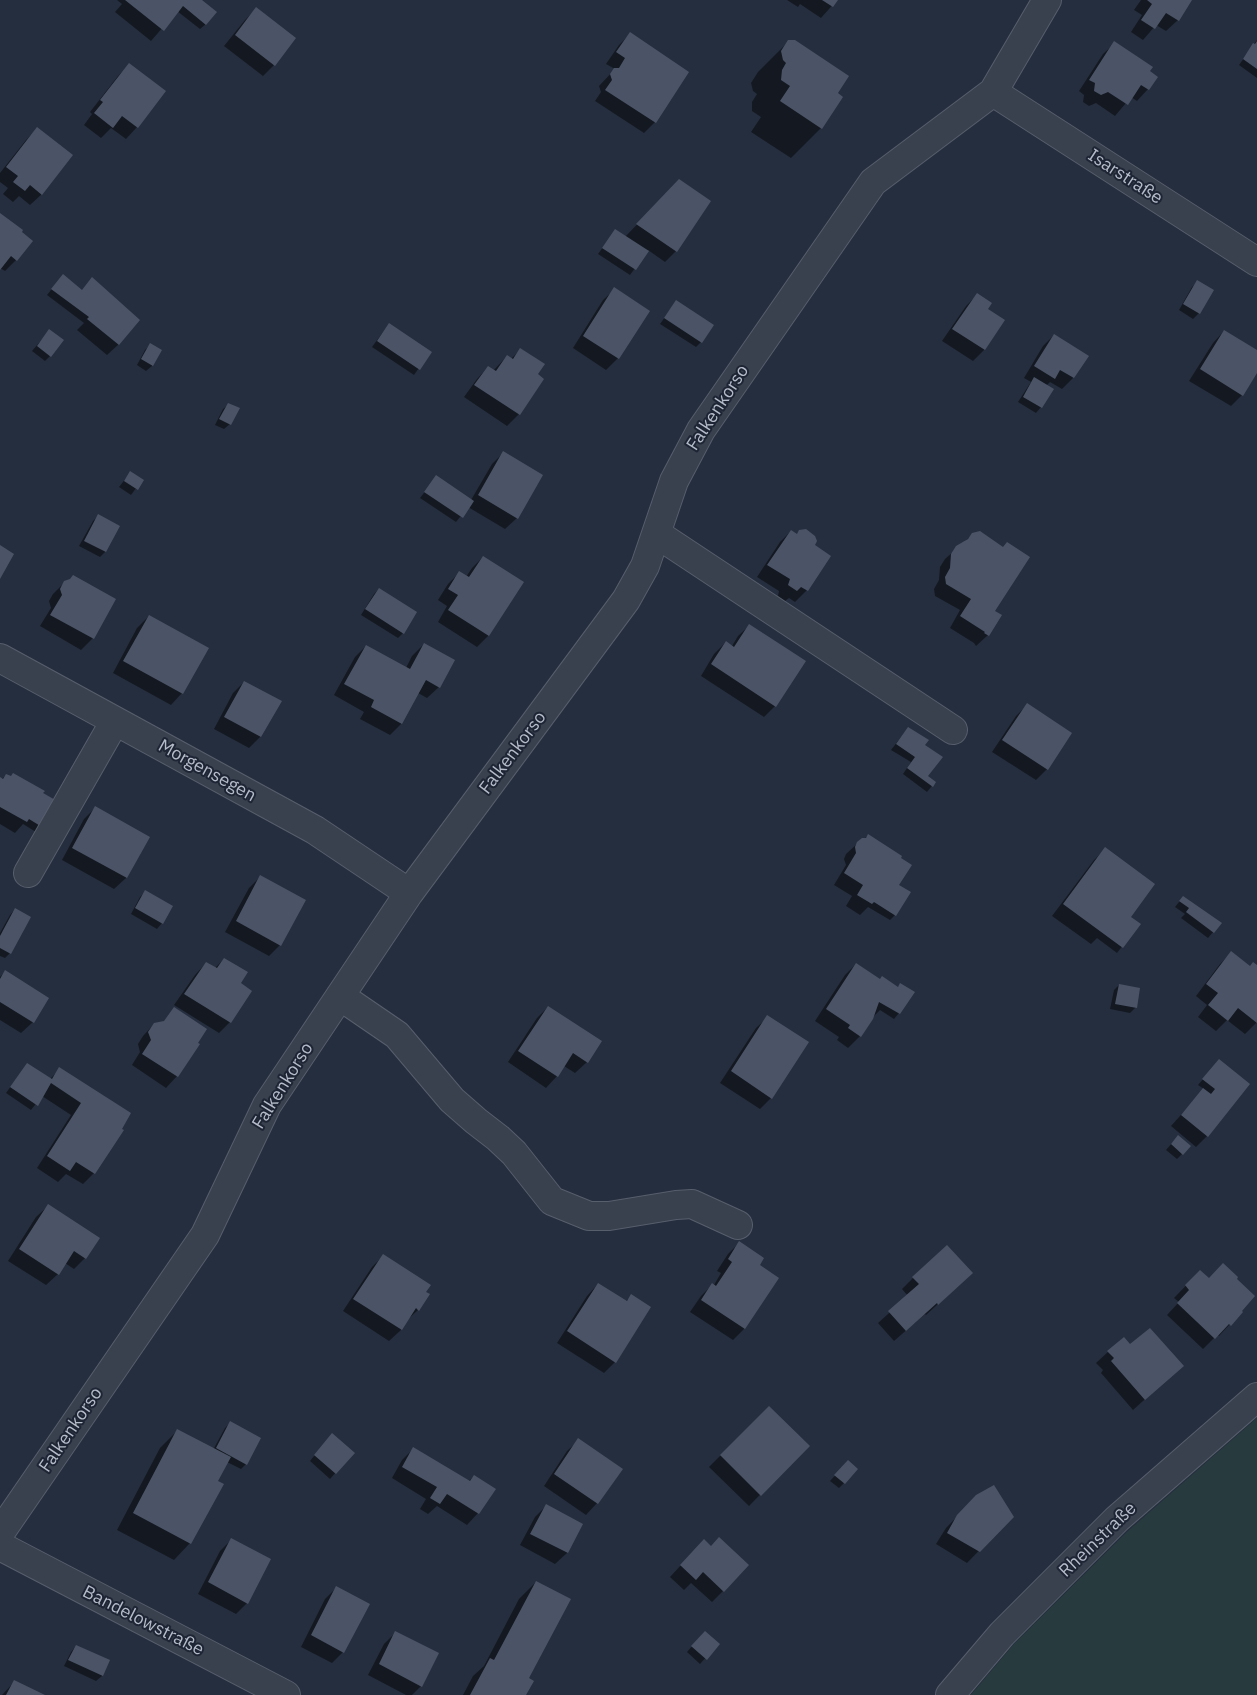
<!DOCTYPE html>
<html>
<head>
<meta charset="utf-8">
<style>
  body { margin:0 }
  canvas { display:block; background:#252e3e }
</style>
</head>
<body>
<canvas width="1257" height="1695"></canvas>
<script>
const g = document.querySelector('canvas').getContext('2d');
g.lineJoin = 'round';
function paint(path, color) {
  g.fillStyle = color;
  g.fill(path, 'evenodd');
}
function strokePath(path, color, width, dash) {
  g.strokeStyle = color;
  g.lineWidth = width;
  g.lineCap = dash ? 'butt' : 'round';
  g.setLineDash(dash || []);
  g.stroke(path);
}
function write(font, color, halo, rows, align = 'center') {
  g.font = font + ' "IBM Plex Sans",sans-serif';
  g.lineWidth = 4;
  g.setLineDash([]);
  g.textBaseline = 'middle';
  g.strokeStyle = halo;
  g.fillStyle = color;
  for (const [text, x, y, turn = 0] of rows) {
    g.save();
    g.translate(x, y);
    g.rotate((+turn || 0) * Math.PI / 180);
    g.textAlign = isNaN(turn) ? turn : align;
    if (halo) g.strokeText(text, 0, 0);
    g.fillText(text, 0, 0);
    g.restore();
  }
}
const green = new Path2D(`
  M1257,1418v277h-286l43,-51 113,-112z`);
const shadow = new Path2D(`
  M117,0h83l6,24 -6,5 -23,-18 -26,30 -36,-29 7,-8z
  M787,0h50l-16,18 -21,-14 -2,3z
  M1141,0h50l-13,20 -12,11 -10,-6 -13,15 -12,-8 11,-17 -8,-5z
  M256,9l18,56 -11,11 -39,-30 21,-26z
  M630,34l25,88 -11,11 -49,-32 6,-9 -2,-6 16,-17 -9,-5 13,-19z
  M1257,40v38l-18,-13z
  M788,42l48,51 -15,35 -30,30 -40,-26 10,-15 -9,-6v-9l5,-8 -4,-3 -2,-8 7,-11z
  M1115,43l33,29v17l-11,12 -6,-4 -16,19 -19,-13 -7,3 -6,-4 1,-7 -5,-4 24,-37z
  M129,65l35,27 -27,35 -11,12 -15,-11 -10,10 -17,-13 8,-11 -2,-2 28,-36z
  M37,129l5,65 -12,11 -11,-9 -6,6 -10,-8 5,-6 -8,-6v-9l26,-33z
  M668,192l8,59 -11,11 -17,-12 -18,25 -32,-21 17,-23 10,6z
  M0,215l16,45 -11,11 -5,-3z
  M58,281l61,63 -12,11 -30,-25 7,-7 -37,-28z
  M1198,282l14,8 -13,23 -6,6 -14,-9 13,-23z
  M615,289l33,22 -30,47 -12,12 -33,-22 30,-48z
  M977,295l10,14 16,11 -19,30 -11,11 -31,-20 24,-35z
  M676,302l25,40 -5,5 -36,-23z
  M389,324l41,28 -16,23 -42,-28z
  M49,331l1,25 -5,5 -13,-10z
  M1224,331l33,20v20l-15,24 -11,11 -42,-25 24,-38z
  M1054,335l19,43 -11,11 -12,-7 -4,4 -5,21 -5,6 -18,-11 13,-20 -7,-4 19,-32z
  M150,345l10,6 -8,15 -6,5 -9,-6 8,-15z
  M520,350l16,25 6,4 -23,35 -12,12 -43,-29 13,-18 11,-12 5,4 14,-15 4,3z
  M229,404l1,20 -6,5 -9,-4 8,-16z
  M503,453l14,65 -12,11 -37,-22 -12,15 -36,-24 16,-21 35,23 21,-36z
  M130,473l12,7 -11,15 -12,-8z
  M98,516l21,10 -14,26 -5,5 -21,-11 14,-25z
  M791,531l39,25 -23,34 -12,12 -6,-4 -4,3 -7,-5 1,-5 -22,-14 23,-35z
  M972,535l21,76 -5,24 -12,11 -2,-3 -24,-15 10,-18 -25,-14 -1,-7 5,-9 1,-13 5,-8z
  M483,557l39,25 -34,54 -11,11 -39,-25 9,-16 -9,-6 10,-16 11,-11 7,4 6,-9z
  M65,582l49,17 -21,39 -12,12 -41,-24 11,-18 -2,-7 4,-7z
  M379,589l24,44 -5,5 -37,-23 13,-21z
  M149,616l33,77 -11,12 -58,-32 24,-45z
  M750,625l25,81 -11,11 -63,-41 13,-22 12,-12 6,4 6,-10z
  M424,644l15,43 -12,11 -9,-5 -17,31 -11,11 -30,-16 4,-7 -30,-17 21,-38 11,-11 40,22 6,-12z
  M244,682l36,19 -20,36 -11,11 -35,-19 19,-36z
  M1027,705l20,64 -11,11 -44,-28 24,-36z
  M908,728l15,17 3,31 9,6 -8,10 -24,-18 8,-12 -20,-12z
  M6,775l35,51 -5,6 -13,-8 -8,9 -15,-9v-46l2,1z
  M95,808l53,30 -22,40 -12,11 -52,-29 22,-41z
  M868,836l30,49 -3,30 -5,5 -22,-13 -8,8 -14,-9 6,-10 -18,-11 12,-20 -2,-6 2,-5 12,-11z
  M1105,849l24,68 10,7 -22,29 -20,-15 -6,6 -39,-28 42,-56z
  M260,877l20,68 -11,11 -44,-24 24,-44z
  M145,892l27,15 -10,16 -5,6 -26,-15 9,-17z
  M1183,897l37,27 -12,14 -27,-20 4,-4 -10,-7z
  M15,909l-5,44 -5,5 -5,-2v-23l10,-18z
  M1231,953l19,14 7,-1v56l-12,12 -18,-14 -11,11 -18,-14 9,-12 -11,-9 24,-32z
  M224,959l15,24 -9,39 -11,11 -45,-28 21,-30 11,-12 9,5z
  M856,964l23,16 18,8 3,-3 -1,28 -5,6 -14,-9 -7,7 -13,19 -12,12 -11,-8 2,-3 -24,-16 30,-46z
  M5,972l42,26 -14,24 -12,11 -21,-13v-43z
  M1119,985l17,22 -6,6 -20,-4 4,-19z
  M548,1007l52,34 -13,21 -12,11 -11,-7 -7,10 -11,12 -38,-26 29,-44z
  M174,1009l3,67 -11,12 -34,-23 8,-13 -2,-8 5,-8 11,-12h8z
  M768,1017l3,81 -11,11 -40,-26 36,-55z
  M27,1064l23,15 10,-10 69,45 -35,59 -11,11 -17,-10 -8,8 -21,-14 34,-53 -29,-19 -11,14 -25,-17z
  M1214,1066l34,18 -41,52 -11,11 -25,-21 33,-37 -6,-4z
  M1173,1142l9,12 -5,5 -11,-9z
  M48,1206l37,52 -11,11 -9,-6 -7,11 -12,11 -38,-24 28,-44z
  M739,1243l19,22 19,13 -33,51 -11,11 -43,-28 11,-16 11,-11h2l7,-12 -4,-2 11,-17z
  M383,1256l35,54 -12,11 -5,9 -12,11 -46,-30 29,-44z
  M1200,1271l41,41 -22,24 -2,-1 -14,14 -36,-34 12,-13 -5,-4z
  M913,1278l47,6 -34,31 -1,-1 -31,27 -16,-18 30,-27 -6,-7z
  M598,1284l27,18 7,-6 -17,66 -11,11 -47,-30 30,-47z
  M1123,1338l7,8 52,20 -49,44 -32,-37 2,-3 -7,-7z
  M769,1407l39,39 -59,60 -40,-39z
  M230,1423l16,41 -5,5 -14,-7 -11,20 -26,61 -16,17 -57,-30 43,-82 17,-17 36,19 12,-22z
  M327,1440l26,13 -23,26 -20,-18z
  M579,1440l18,63 -11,12 -42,-29 23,-35z
  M413,1449l55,33 6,-6 4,37 -11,12 -30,-19 -9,8 -8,-5 6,-10 -34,-21 10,-18z
  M843,1467l1,16 -5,5 -9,-7z
  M977,1496l35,21 -45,46 -31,-19 10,-16z
  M546,1506l36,19 -15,28 -12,11 -35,-19 15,-28z
  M232,1539l15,64 -11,11 -38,-20 22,-43z
  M693,1552l30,39 -11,11 -21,-19 -7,7 -14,-13z
  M536,1582l-8,97 -3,16h-62l10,-19 11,-10 35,-67z
  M336,1588l7,64 -11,11 -31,-16 24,-48z
  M396,1632l25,54 -9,9h-6l-38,-20 16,-31z
  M699,1638l19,6 -18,20 -13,-12z
  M76,1646l32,15 -6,15 -6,5 -32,-15 7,-14z
  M14,1682l28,13h-40z`);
const building = new Path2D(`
  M125,0h77l15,12 -11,13 -23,-19 -19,25z
  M822,0h16l-5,7z
  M1147,0h45l-13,21 -13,-8 -11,16 -14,-9 11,-16z
  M256,7l40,31 -21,28 -40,-31z
  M630,32l59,40 -33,51 -51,-33 7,-10 -2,-6 4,-6h5l6,-10 -9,-6z
  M788,40h7l54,36 -11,17 5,4 -21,32 -42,-28 10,-15 -9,-6 1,-10 4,-7 -3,-3 -2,-9z
  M1114,41l39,26 -3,4 8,6 -9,13 -8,-5 -13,20 -20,-13 -7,3 -7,-4 1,-8 -6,-3z
  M1257,41v28l-14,-10 10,-16 2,1z
  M129,63l37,28 -28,37 -16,-12 -9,12 -19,-15 9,-11 -3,-2z
  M37,127l36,28 -31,40 -12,-10 -5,6 -12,-9 5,-6 -12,-9z
  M679,179l32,22 -34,51 -41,-28z
  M0,213l23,17 -1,2 11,9 -16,20 -6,-5 -11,14z
  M615,229l34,22 -13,19 -34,-22z
  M63,274l19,16 10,-13 48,43 -21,25 -32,-26 2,-2 -38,-28z
  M1197,280l17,10 -14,24 -17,-10z
  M614,287l36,24 -31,48 -36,-23z
  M977,293l15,10 -4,6 17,11 -20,30 -33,-21z
  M676,300l38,25 -12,18 -38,-25z
  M389,323l43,29 -12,18 -43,-29z
  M49,329l15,11 -13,17 -14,-11z
  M1224,330l33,20v23l-14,23 -43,-27z
  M1054,334l35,22 -15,22 -14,-8 -5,9 -21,-13z
  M150,343l12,7 -9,16 -12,-7z
  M520,348l25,16 -7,10 6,5 -24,36 -46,-30 14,-19 8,5 11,-16 6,4z
  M1034,377l20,12 -12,19 -19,-11z
  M228,403l12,5 -9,17 -12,-6z
  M503,451l40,24 -25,44 -40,-24z
  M130,471l14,9 -6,10 -14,-9z
  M436,475l38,26 -11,17 -39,-26z
  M98,514l22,12 -14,26 -22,-11z
  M806,529l9,7 2,5 -2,4 16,11 -23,35 -7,-4 -4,4 -9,-6 2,-6 -23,-14 24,-35 6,4 2,-4z
  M980,531l23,16 4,-5 23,15 -35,54 7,4 -13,21 -5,-3 1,-1 -25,-16 11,-17 -25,-15 -1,-7 5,-9 1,-14 5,-8 12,-7 4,-6z
  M0,545l14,9 -14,25z
  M483,556l41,26 -35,54 -41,-26 10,-15 -10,-6 11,-18 10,6z
  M73,575l43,24 -22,40 -44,-24 12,-20 -2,-6 4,-8 6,-2z
  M379,588l38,24 -13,22 -39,-25z
  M149,615l60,33 -26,46 -60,-33z
  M749,624l57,37 -30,46 -65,-43 15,-23 8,6z
  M424,643l31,17 -15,28 -14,-8 -24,44 -31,-17 3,-7 -30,-16 22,-39 44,24z
  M244,681l38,20 -21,36 -37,-20z
  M1027,703l45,30 -24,37 -46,-30z
  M908,727l21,13 -4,5 18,12 -15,19 8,6 -3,5 -26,-19 8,-11 -19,-13z
  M13,773l32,18 -2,2 14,8 -15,26 -13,-8 -2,3 -27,-15v-30l3,2 3,-5 5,2z
  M95,806l55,31 -23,41 -55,-30z
  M868,834l34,22 -1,2 11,7 -13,20 12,7 -15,24 -22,-14 -2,2 -15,-9 6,-10 -19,-12 12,-20 -1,-6 2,-5 5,-4h4z
  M1105,847l50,37 -24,33 10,7 -18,24 -60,-44z
  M260,875l46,25 -25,46 -45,-25z
  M145,890l28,16 -10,18 -28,-16z
  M1183,896l39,27 -8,10 -28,-21 3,-4 -10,-7z
  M15,908l16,9 -20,37 -11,-6v-12z
  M1231,951l19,15 3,-4 4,3v58l-19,-15 -10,13 -20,-16 10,-12 -12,-9z
  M224,958l24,14 -7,11 11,8 -21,32 -47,-29 22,-32 11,6z
  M856,963l24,16 2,-3 16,11 2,-4 15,9 -15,22 -21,-12 -6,17 -12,18 -13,-9 2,-3 -24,-16z
  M5,970l44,28 -15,25 -34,-21v-23z
  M1119,984l21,4 -3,20 -22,-4z
  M548,1006l54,35 -14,22 -15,-10 -15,24 -40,-26z
  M174,1007l33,22 -9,14 2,1 -22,33 -36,-23 9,-14 -3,-8 6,-9 10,-2z
  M767,1015l42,27 -37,57 -41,-28z
  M1219,1059l31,25 -42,53 -27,-22 22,-27 8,6 4,-5 -13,-10z
  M27,1063l25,16 7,-12 72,46 -9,16 2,1 -29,44 -19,-12 -6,9 -23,-15 34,-53 -30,-20 -13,23 -28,-19z
  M1178,1135l13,11 -8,9 -12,-11z
  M48,1204l52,34 -14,21 -12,-8 -15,24 -40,-26z
  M739,1241l25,17 -4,7 19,13 -34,51 -44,-29 11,-17 4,3 16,-24 -4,-3z
  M947,1245l26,28 -35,32 -1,-2 -31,28 -18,-20 31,-27 -7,-7z
  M383,1254l48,31 -5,7 4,2 -11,17 -3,-3 -14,22 -49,-31z
  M1223,1263l15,14 -1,2 18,17 -13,15 1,1 -12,14 -2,-2 -14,15 -38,-36 12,-13 -4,-5 15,-15 9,8z
  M598,1283l29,18 4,-7 20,13 -35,56 -49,-32z
  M1150,1328l34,38 -39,34 -34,-39 3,-3 -7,-7 17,-14 6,7z
  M769,1406l41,40 -49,50 -41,-41z
  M230,1421l31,17 -14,27 -31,-17z
  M177,1429l54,28 -13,24 6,3 -33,60 -58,-31z
  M332,1433l23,20 -19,21 -22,-19z
  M578,1438l45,31 -25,35 -44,-30z
  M413,1447l57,34 4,-6 22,14 -17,25 -32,-20 -7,10 -10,-6 7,-11 -35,-20z
  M848,1460l10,9 -13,15 -11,-9z
  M994,1485l20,32 -34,35 -33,-19 10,-18 19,-20z
  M546,1504l37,20 -15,29 -38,-19z
  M719,1537l30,28 -25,27 -21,-20 -7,8 -16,-15 24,-26 7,7z
  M231,1538l40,21 -23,45 -40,-22z
  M536,1581l35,18 -42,79 5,3 -8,14h-56l20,-37 4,2z
  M336,1586l34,18 -26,49 -33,-18z
  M395,1631l44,22 -17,34 -43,-23z
  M705,1631l15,13 -13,16 -16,-14z
  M76,1645l34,15 -7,16 -35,-16z
  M14,1680l31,15h-39z`);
const minor = new Path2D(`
  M993,92l264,170
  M657,534l296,196
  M0,658l315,172 94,63
  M28,873l87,-152
  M340,996l57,39 55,65 24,21 22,17 16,15 38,48 37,15h20l67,-11 16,-1 46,21
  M0,1533l205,-298 62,-130 142,-212 217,-293 19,-34 29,-85 27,-51 172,-248 120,-90 54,-92
  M0,1546l286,149
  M950,1695l52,-61 115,-115 140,-122`);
const streetNames = [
  ["Isarstraße",1125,177,33],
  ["Falkenkorso",718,408,-57],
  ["Falkenkorso",513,753,-53],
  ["Morgensegen",207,771,29],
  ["Falkenkorso",283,1086,-58],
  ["Falkenkorso",71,1430,-56],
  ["Rheinstraße",1098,1540,-44],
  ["Bandelowstraße",143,1621,27]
];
paint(green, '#273b3f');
paint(shadow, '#0007');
paint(building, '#4b5467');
strokePath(minor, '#575e6c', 30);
strokePath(minor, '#39404e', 28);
write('18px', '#b5bbc9', '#1e2534', streetNames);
</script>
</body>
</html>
